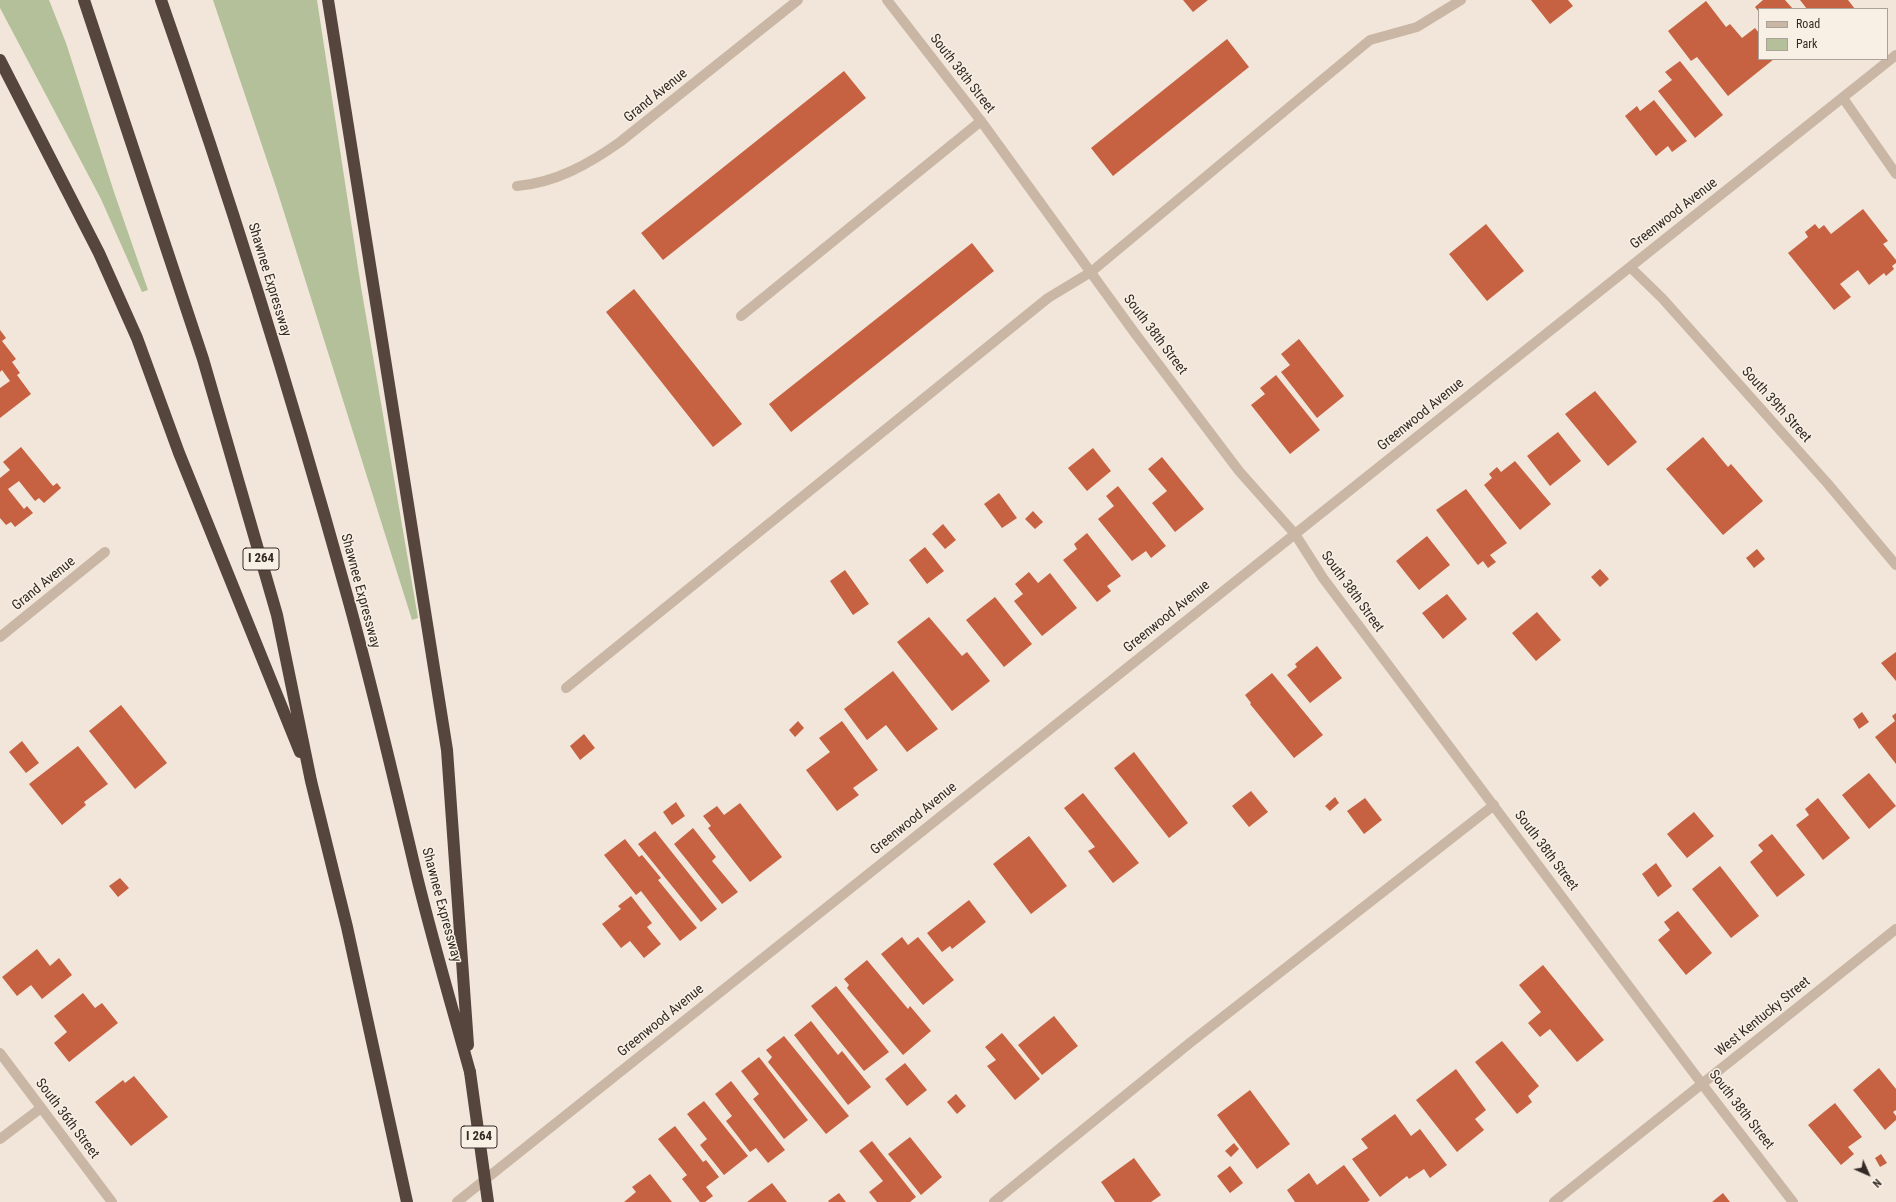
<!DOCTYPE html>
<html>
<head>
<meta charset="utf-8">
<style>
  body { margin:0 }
  #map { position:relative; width:1896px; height:1202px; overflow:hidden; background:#f1e6d9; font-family:"Roboto Condensed",sans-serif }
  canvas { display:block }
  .legend { position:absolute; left:1758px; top:8px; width:130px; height:52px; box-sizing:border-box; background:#f9f0e5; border:1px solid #aba199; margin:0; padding:5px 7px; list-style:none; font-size:12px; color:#352b26 }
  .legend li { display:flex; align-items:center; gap:8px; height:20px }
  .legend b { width:20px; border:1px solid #aba199 }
  .north { position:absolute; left:1848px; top:1154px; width:40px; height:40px; -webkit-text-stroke:3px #f9f0e5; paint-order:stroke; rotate:135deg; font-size:11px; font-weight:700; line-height:16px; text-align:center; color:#352b26 }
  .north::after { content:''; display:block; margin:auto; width:14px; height:18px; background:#352b26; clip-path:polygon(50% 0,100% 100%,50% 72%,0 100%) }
</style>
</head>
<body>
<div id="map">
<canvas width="1896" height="1202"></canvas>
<ul class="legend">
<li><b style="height:5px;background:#c9b6a5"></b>Road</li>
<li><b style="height:11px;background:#b3c099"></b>Park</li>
</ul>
<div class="north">N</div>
</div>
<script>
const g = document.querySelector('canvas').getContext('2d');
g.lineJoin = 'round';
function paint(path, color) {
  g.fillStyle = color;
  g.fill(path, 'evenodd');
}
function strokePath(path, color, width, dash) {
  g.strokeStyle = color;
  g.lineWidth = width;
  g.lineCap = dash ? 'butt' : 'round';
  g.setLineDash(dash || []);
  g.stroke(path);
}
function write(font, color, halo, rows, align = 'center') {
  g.font = font + ' "Roboto Condensed",sans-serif';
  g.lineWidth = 3;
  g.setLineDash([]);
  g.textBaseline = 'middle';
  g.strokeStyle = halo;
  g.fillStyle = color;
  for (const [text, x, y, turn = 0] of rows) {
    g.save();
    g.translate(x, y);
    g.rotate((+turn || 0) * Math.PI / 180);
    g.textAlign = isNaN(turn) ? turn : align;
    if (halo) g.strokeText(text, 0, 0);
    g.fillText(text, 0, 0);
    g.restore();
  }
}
const green = new Path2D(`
  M0,0h49l17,43 48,149 34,98 -6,2 -41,-93 -101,-191z
  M213,0h104l44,287 57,331 -6,2 -135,-430z`);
const building = new Path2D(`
  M1183,0h25l-15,12z
  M1531,0h37l5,6 -23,18z
  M1763,0h22l8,9h-34v3l-4,-5z
  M1800,0h48l7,9h-48z
  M1706,1l20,26 4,-3 12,14 13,-10 4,5v26h15l-46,37 -31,-39 -6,4 -23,-30z
  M1227,39l22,28 -136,109 -22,-28z
  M1680,61l43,54 -28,23 -37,-47 14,-11 -7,-8z
  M844,71l22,27 -203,162 -22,-27z
  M1654,100l33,41 -15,11 -4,-6 -12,10 -31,-40 12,-10 3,5z
  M1863,209l25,32 -5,3 13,16v3l-4,3 2,3 -8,7 -2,-3 -15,12 -11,-15 -18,14 11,13 -17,13 -46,-57 20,-16 -3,-5 10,-8 4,5 5,-4 7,9z
  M1486,224l38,47 -37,30 -38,-47z
  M972,243l22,28 -203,161 -22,-28z
  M634,289l108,135 -29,23 -107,-135z
  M0,330l6,8 -4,3 14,18 -4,3 8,11 -3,2 14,19 -31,24v-30l10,-7 -8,-11 -2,2z
  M1299,339l45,57 -27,22 -36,-46 9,-7 -9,-11z
  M1276,375l44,55 -30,24 -39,-49 14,-11 -5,-6z
  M1595,391l42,51 -29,24 -43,-52z
  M1558,432l23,29 -31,25 -23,-30z
  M1703,437l25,30 3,-3 32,37 -40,34 -57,-66z
  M21,447l32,39 4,-3 4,5 -17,15 -5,-5 -4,3 -16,-20 -11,8 16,20 3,-3 6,7 -18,14 -4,-5 -5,3 -6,-7v-40l10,-8 -7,-8z
  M1093,448l18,23 -24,20 -19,-23z
  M1162,457l42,52 -29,23 -23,-29 15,-12 -19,-22z
  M1515,461l36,43 -31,26 -36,-45 8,-7 -3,-4 8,-7 4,5z
  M1118,486l48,60 -15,12 -5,-7 -14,10 -34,-42 16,-13 -8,-10z
  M1466,489l41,54 -17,12 6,7 -8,6 -5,-7 -5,4 -1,-1 -41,-54z
  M999,493l18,25 -15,10 -18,-24z
  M1033,511l10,11 -8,7 -10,-10z
  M943,524l13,16 -11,9 -13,-15z
  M1087,533l34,43 -14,10 4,5 -14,11 -34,-42 14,-11 -3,-5z
  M1427,536l23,29 -31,25 -23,-29z
  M925,547l19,24 -17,13 -18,-24z
  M1757,549l8,10 -11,9 -8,-10z
  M1600,569l9,10 -9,8 -9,-10z
  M845,570l24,34 -16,11 -23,-34z
  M1029,572l9,11 12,-10 27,35 -35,28 -28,-35 9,-7 -8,-10z
  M1447,594l20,25 -24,20 -21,-26z
  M995,597l37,47 -28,23 -38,-47z
  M1537,612l24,28 -25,21 -24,-28z
  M929,617l33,39 5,-4 23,29 -38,30 -55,-69z
  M1317,646l25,32 -32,25 -23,-28 10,-8 -2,-3z
  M1896,652v29l-15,-18z
  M893,671l45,58 -31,23 -21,-27 -19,15 -23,-31z
  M1272,673l51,62 -29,23 -44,-54 1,-1 -6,-8z
  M121,705l46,58 -32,26 -46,-58z
  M1862,712l7,10 -10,7 -6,-10z
  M1896,713v51l-21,-27 20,-16 -3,-5z
  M798,721l6,7 -9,9 -6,-7z
  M842,721l36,49 -25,18 6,7 -22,16 -31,-41 24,-18 -11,-14z
  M584,734l11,14 -15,12 -10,-14z
  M22,741l17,22 -13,10 -17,-21z
  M78,746l30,38 -24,18 2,3 -24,20 -33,-41z
  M1134,752l54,71 -19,15 -55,-70z
  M1869,773l27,33 -27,23 -27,-34z
  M1251,791l17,21 -19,15 -17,-21z
  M1083,793l56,70 -26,20 -25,-32 7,-4 -31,-39z
  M1335,797l4,6 -9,8 -5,-5z
  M1365,798l17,22 -18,14 -17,-23z
  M1818,798l32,40 -27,22 -27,-35 13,-10 -4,-6z
  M676,802l9,14 -13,9 -9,-13z
  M740,803l42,54 -32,25 -42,-54 3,-2 -8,-10 14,-10 7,9z
  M1694,812l20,24 -27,22 -20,-24z
  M693,828l23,29 -4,4 26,31 -16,12 -48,-60z
  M655,831l62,78 -16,13 -63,-78z
  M1772,834l33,41 -28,22 -27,-35 13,-11 -5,-6z
  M1029,836l38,50 -36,28 -38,-50z
  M625,839l14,18 3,-2 19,23 -3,2 39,48 -17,13 -39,-50 -5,4 -32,-40z
  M1656,863l16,23 -14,11 -16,-23z
  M1720,866l39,50 -28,22 -39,-49z
  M120,878l9,10 -11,9 -9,-11z
  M631,896l21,27 -5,4 14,17 -17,14 -14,-17 -9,7 -19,-24 19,-15 -3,-3z
  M969,900l17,22 -34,27 -2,-3 -8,6 -15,-19z
  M1678,911l34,42 -26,22 -28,-35 12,-10 -6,-8z
  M902,937l6,8 10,-8 36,43 -31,25 -42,-51z
  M37,949l13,17 9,-8 13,17 -30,24 -11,-14 -14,11 -15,-19z
  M867,960l41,49 2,-3 21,25 -28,24 -56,-67 2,-3 -5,-6z
  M1543,965l61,75 -27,22 -27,-33 -10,8 -12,-14 13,-11 -22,-27z
  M836,986l53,66 -25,19 -53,-65z
  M83,993l12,15 7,-5 16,20 -49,39 -15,-19 13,-11 -13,-16z
  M1054,1016l24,30 -36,29 -24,-30z
  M811,1021l27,34 4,-4 29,36 -23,18 -54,-70z
  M1002,1033l38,46 -25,21 -28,-34 9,-6 -11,-13z
  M784,1036l65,80 -23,18 -58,-72 4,-5 -6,-7z
  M1502,1041l37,45 -11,10 4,6 -15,12 -42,-52z
  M759,1057l49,63 -24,19 -31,-40 6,-5 -18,-23z
  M905,1063l22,27 -20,16 -22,-27z
  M1879,1068l17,21v21l-3,2 3,4v4l-11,10 -32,-40z
  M1456,1069l30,41 -11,9 9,11 -27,22 -41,-52z
  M134,1076l34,41 -37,29 -36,-44 28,-22 2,3z
  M731,1081l54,69 -17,13 -12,-15 -6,4 -24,-31 6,-5 -17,-22z
  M1250,1090l40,54 -33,25 -40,-54z
  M956,1094l10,12 -9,8 -10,-12z
  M704,1101l44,55 -24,19 -24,-30 7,-6 -20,-25z
  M1835,1103l27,34 -14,10 6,7 -13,11 -33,-40z
  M1395,1114l16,22 9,-7 27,36 -17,13 -6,-9 -15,10 -2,-3 -27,21 -28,-38 16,-11 -7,-9z
  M675,1126l28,36 3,-2 13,17 -13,10 7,9 -8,6h-5l-18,-23 5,-4 -29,-36z
  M910,1137l32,40 -21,18 -33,-41z
  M872,1141l44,56 -6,5h-33l-8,-10 14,-11 -24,-30z
  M1234,1143l5,6 -8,8 -6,-6z
  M1881,1154l6,9 -7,4 -5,-9z
  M1134,1158l27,37 -10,7h-36l-14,-20z
  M1344,1165l26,35 -3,2h-72l-8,-12 22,-17 8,12z
  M1230,1166l13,17 -13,10 -13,-17z
  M650,1174l22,28h-48l12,-10 -4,-5z
  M772,1183l15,19h-40l9,-7z
  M839,1193l7,9h-17l-1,-1z
  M1723,1193l7,9h-18l6,-5z`);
const service = new Path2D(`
  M1843,98l53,76
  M741,316l240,-195
  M566,688l482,-390 43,-26 279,-232 47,-13 44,-27
  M0,1139l41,-31
  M994,1202l197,-160 303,-237`);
const minor = new Path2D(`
  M887,0l94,121 153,211 105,139 56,63 28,44 379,506 91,118
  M517,186c38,-3 72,-22 103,-44l178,-142
  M1630,267l32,31 166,186 68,81
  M0,637l105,-85
  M0,1053l112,149
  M457,1202l1439,-1147
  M1554,1202l342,-273`);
const motorway = new Path2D(`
  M84,0l119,359 74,256 34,166 36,146 60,275
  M161,0c68,194 129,390 184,588 27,96 49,192 72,289 16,65 35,130 53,195
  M328,0l119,750 21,295
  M0,60l99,193 38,85 42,115 121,299`);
const motorwayBridge = new Path2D(`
  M470,1072l18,130`);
const shields = [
  [261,559,36],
  [479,1137,36]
];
const shieldNames = [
  ["I 264",261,559],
  ["I 264",479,1137]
];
const streetNames = [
  ["South 38th Street",962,74,52],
  ["Grand Avenue",656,96,-39],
  ["Greenwood Avenue",1674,214,-38],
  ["Shawnee Expressway",269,280,73],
  ["South 38th Street",1155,335,53],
  ["South 39th Street",1776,405,48],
  ["Greenwood Avenue",1421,415,-39],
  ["Grand Avenue",44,584,-39],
  ["Shawnee Expressway",360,591,75],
  ["South 38th Street",1352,592,54],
  ["Greenwood Avenue",1167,617,-39],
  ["Greenwood Avenue",914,819,-39],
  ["South 38th Street",1546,851,53],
  ["Shawnee Expressway",441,905,75],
  ["West Kentucky Street",1763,1017,-39],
  ["Greenwood Avenue",661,1021,-39],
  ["South 38th Street",1741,1110,52],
  ["South 36th Street",67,1119,53]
];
paint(green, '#b3c099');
paint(building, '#c66242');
strokePath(service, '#c9b6a5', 10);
strokePath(minor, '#c9b6a5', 10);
strokePath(motorway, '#56453d', 12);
strokePath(motorwayBridge, '#56453d', 12);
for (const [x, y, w] of shields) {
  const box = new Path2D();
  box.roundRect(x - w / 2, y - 11, w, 22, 3);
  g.fillStyle = '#f9f0e5';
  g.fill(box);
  strokePath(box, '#352b26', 1);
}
write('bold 13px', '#352b26', null, shieldNames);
write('14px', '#352b26', '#f9f0e5', streetNames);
</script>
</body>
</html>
